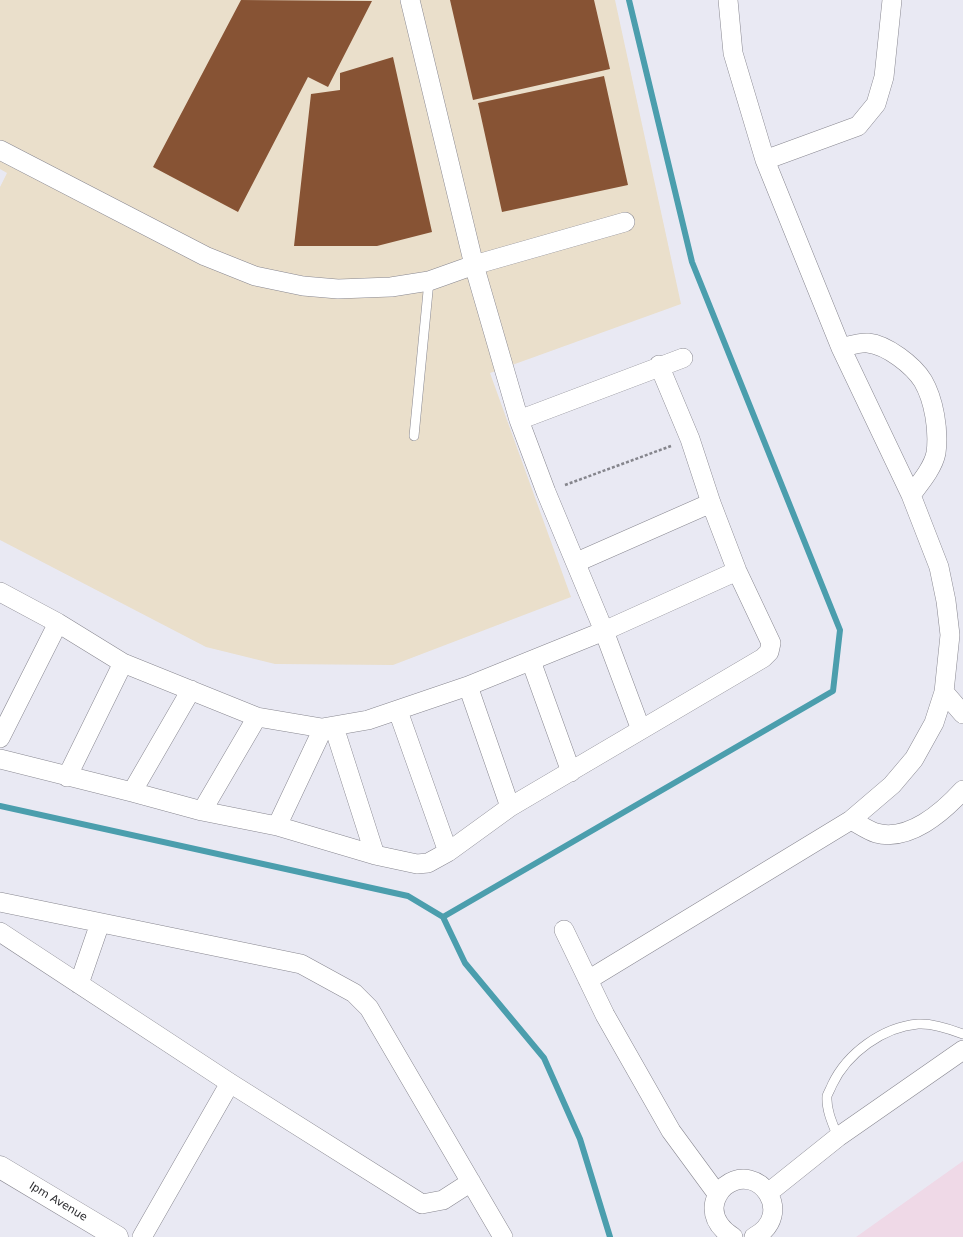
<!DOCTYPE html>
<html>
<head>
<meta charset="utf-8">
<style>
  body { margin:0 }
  canvas { display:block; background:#e9e9f3 }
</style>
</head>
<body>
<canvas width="963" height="1237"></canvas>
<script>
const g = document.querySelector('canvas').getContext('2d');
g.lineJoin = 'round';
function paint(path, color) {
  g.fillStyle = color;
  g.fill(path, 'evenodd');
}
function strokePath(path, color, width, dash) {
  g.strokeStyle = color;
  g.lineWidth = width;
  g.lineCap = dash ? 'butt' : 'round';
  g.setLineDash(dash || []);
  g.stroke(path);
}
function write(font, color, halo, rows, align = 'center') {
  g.font = font + ' "DejaVu Sans",sans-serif';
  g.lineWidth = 4;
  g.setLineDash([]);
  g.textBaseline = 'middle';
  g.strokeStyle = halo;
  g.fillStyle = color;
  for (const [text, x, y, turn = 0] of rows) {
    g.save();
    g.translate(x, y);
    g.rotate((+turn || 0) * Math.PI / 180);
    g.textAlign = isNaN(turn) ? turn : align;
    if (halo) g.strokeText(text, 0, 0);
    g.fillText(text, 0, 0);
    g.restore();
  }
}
const commercial = new Path2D(`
  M963,1161v76h-107z`);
const industrial = new Path2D(`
  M0,0h615l66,304 -191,69 81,224 -178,68 -118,-1 -69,-17 -206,-107v-353l7,-14 -7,-4z`);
const stream = new Path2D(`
  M0,806l408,90 35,21 22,46 79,95 36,81 30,98
  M443,917l390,-226 7,-61 -148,-368 -63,-262`);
const building = new Path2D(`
  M241,0l131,1 -44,86 -20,-10 -70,135 -85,-45z
  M450,0h144l16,69 -137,31z
  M393,57l39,175 -55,14h-83l17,-152 29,-4v-17z
  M604,76l24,109 -126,27 -24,-109z`);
const path = new Path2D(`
  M565,485l106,-39`);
const service = new Path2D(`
  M414,436l15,-155
  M838,1137c-5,-12 -12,-27 -11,-41 1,-3 4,-8 5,-11 15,-32 51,-58 86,-61 15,-1 32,5 45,10`);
const minor = new Path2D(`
  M410,0l64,265 45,155 27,72 58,139 37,99
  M0,150l205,106 50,20 48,10 35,3 53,-2 38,-6 45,-16 151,-43
  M765,160l93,-34 18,-22 8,-27 8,-77
  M841,348c8,-2 19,-6 27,-5 19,2 45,22 55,38 11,19 16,49 13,72 -3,15 -16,30 -25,42
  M519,420l164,-62
  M577,562l134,-59
  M0,592l58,31 65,40 134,54 65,11 46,-8 100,-34 136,-55 133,-60
  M531,661l40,111
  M468,686l42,121
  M944,692l19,22
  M398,711l50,141
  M334,727l41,128
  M0,738l58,-115
  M0,759l132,33 70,19 75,15 98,29 42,9 11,-1 20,-11 62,-45 253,-149 6,-6 2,-9 -34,-72 -26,-68 -21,-64 -31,-74
  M67,777l56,-114
  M132,792l59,-102
  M202,811l55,-94
  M851,820c8,4 16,10 25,13 33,9 67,-21 87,-43
  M277,826l42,-89 3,-9
  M0,902l301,62 53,29 15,15 134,229
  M564,930l41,85 66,116 47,64
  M0,932l230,151 192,121 21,-4 28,-18
  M588,980l263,-160 41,-35 22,-26 20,-36 10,-31 6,-57 -4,-34 -7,-34 -28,-72 -70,-147 -76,-188 -32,-107 -5,-53
  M79,984l21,-61
  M768,1193l70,-56 125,-87
  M142,1237l88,-154
  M733,1237c-11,-7 -19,-16 -19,-29 0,-8 5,-17 11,-22 34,-26 71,29 29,51`);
const tertiary = new Path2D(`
  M0,1167l117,70`);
const streetNames = [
  ["Ipm Avenue",58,1202,31]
];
paint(commercial, '#efd9e7');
paint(industrial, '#eadfcb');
strokePath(stream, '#4b9ead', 6);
paint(building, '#875334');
strokePath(service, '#888790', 10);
strokePath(minor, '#888790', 20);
strokePath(tertiary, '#888790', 23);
strokePath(path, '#85858c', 2.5, [3, 2]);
strokePath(service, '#fff', 9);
strokePath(minor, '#fff', 19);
strokePath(tertiary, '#fff', 22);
write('11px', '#2a2a2e', '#fff', streetNames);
</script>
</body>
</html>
